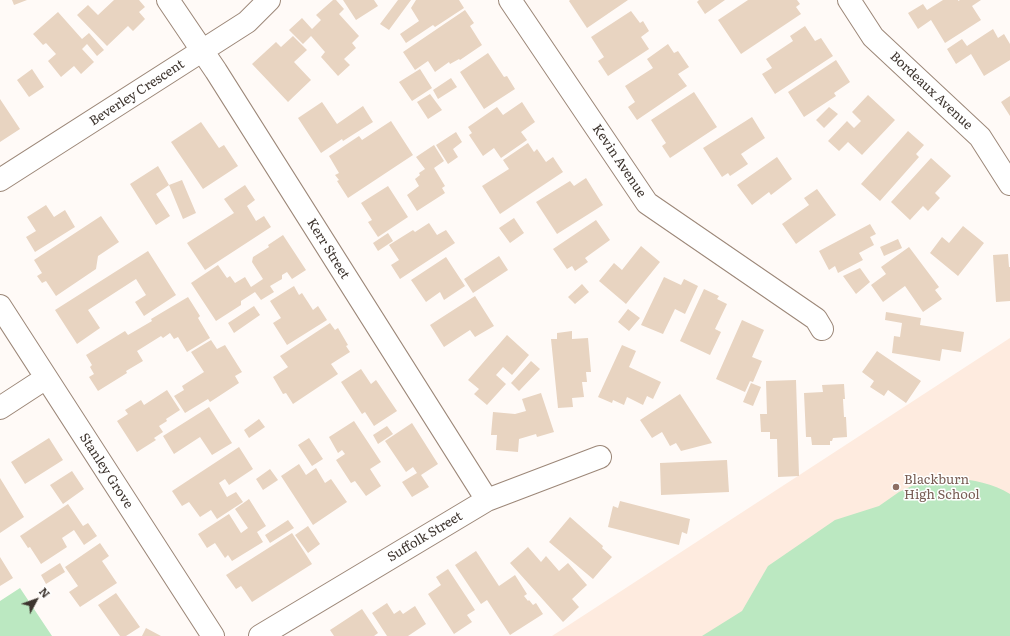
<!DOCTYPE html>
<html>
<head>
<meta charset="utf-8">
<style>
  body { margin:0 }
  #map { position:relative; width:1010px; height:636px; overflow:hidden; background:#fffaf7; font-family:Literata,serif }
  canvas { display:block }
  .north { position:absolute; left:16px; top:580px; width:40px; height:40px; -webkit-text-stroke:3px #fff; paint-order:stroke; rotate:49deg; font-size:11px; font-weight:700; line-height:16px; text-align:center; color:#3e352f }
  .north::after { content:''; display:block; margin:auto; width:14px; height:18px; background:#3e352f; clip-path:polygon(50% 0,100% 100%,50% 72%,0 100%) }
</style>
</head>
<body>
<div id="map">
<canvas width="1010" height="636"></canvas>
<div class="north">N</div>
</div>
<script>
const g = document.querySelector('canvas').getContext('2d');
g.lineJoin = 'round';
function paint(path, color) {
  g.fillStyle = color;
  g.fill(path, 'evenodd');
}
function strokePath(path, color, width, dash) {
  g.strokeStyle = color;
  g.lineWidth = width;
  g.lineCap = dash ? 'butt' : 'round';
  g.setLineDash(dash || []);
  g.stroke(path);
}
function write(font, color, halo, rows, align = 'center') {
  g.font = font + ' Literata,serif';
  g.lineWidth = 3;
  g.setLineDash([]);
  g.textBaseline = 'middle';
  g.strokeStyle = halo;
  g.fillStyle = color;
  for (const [text, x, y, turn = 0] of rows) {
    g.save();
    g.translate(x, y);
    g.rotate((+turn || 0) * Math.PI / 180);
    g.textAlign = isNaN(turn) ? turn : align;
    if (halo) g.strokeText(text, 0, 0);
    g.fillText(text, 0, 0);
    g.restore();
  }
}
const built = new Path2D(`
  M1010,338v298h-458z`);
const green = new Path2D(`
  M953,478c20,2 40,5 57,16v142h-308l40,-25 26,-45 67,-46 44,-14 20,-14 17,-8 18,-5z
  M20,588l32,48h-52v-35z`);
const building = new Path2D(`
  M12,0h15l-13,5z
  M114,0h25l6,7 -6,5 6,7 -12,12 -5,-5 -21,20 -30,-31 11,-10 10,10z
  M333,0h3l8,9 -5,5 20,22 -7,7 4,5 -12,11 6,6 -12,11 -17,-19 4,-5 -14,-16 -8,8 -14,-14 13,-12 10,11 9,-9 -5,-5z
  M343,0h31l4,6 -22,14z
  M398,0h13l-22,30 -9,-6z
  M416,0h43l5,8 -29,19 -2,-2 -27,18 -6,-9 19,-13 -8,-13z
  M570,0h58l-41,28 -18,-27z
  M699,0h26l-20,14 -8,-12z
  M748,0h49l3,4 -4,3 5,7 -60,40 -23,-34z
  M943,0h15v1l2,-1h21l-9,6 9,14 -36,23 -14,-23 -13,9 -10,-16 15,-9 4,6z
  M465,10l9,13 -4,3 12,19 -22,15 -1,-1 -9,5 -1,-2 -14,10 -7,-11 -13,9 -12,-18z
  M631,11l9,12 3,-2 6,10 -8,6 8,12 -41,27 -10,-15 6,-4 -13,-20z
  M58,12l24,27 7,-6 15,17 -7,6 -10,-12 -5,5 12,13 -13,12 -7,-8 -13,11 -13,-16 8,-7 -10,-11 -3,2 -10,-11z
  M805,26l10,15 6,-3 12,18 -58,38 -13,-20 10,-6 -6,-9 27,-18 -3,-5z
  M993,29l5,9 6,-4 6,10v16l-26,16 -13,-22 -15,10 -9,-15 15,-10 5,7z
  M293,36l14,14 -13,12 17,18 -23,22 -36,-38 24,-22 5,5z
  M668,44l6,9 4,-2 11,16 -11,7 9,12 -50,34 -9,-13 7,-5 -10,-16 28,-18 -6,-9z
  M488,53l16,24 3,-1 8,13 -31,20 -24,-37z
  M836,60l14,22 -16,11 2,3 -32,21 -16,-25z
  M32,69l12,18 -15,10 -12,-17z
  M420,69l12,19 -20,13 -13,-19z
  M451,78l6,9 -19,12 -5,-9z
  M694,92l23,35 -47,31 -8,-12 4,-3 -15,-23z
  M430,94l12,16 -14,9 -11,-17z
  M868,95l27,25 -33,35 -14,-13 -9,9 -11,-10 19,-20 7,7 7,-7 -9,-9z
  M1010,96v20l-9,-14z
  M0,99l20,30 -20,13z
  M322,102l15,22 26,-18 10,16 -30,19 -1,-2 -21,14 -23,-35z
  M522,102l13,20 -14,10 6,8 -26,18 -7,-10 -11,8 -14,-21 3,-2 -4,-6 29,-20 6,8z
  M829,107l9,7 -14,14 -8,-8z
  M752,117l13,21 -24,16 7,10 -18,12 -2,-3 -6,4 -19,-29z
  M391,121l22,34 -65,43 -11,-17 2,-1 -4,-5 4,-2 -10,-17 30,-20 3,4z
  M201,122l18,26 5,-3 14,21 -35,23 -32,-47z
  M908,131l16,14 -8,9 3,3 -39,44 -19,-17z
  M456,132l6,10 -9,7 5,8 -10,7 -12,-19z
  M528,143l6,9 3,-3 9,13 7,-5 10,15 -63,42 -18,-28 27,-17 -6,-9z
  M434,145l10,16 -10,7 11,18 -3,2 3,5 -28,18 -10,-16 12,-9 -4,-7 5,-4 -1,-2 6,-4 -9,-12z
  M777,157l15,22 -21,16 -2,-3 -17,13 -15,-20z
  M931,158l20,18 -16,17 5,5 -12,13 -5,-5 -13,14 -19,-18z
  M158,166l11,19 13,-5 14,33 -13,6 -14,-34 -13,9 14,22 -14,9 -26,-41z
  M586,178l17,27 -46,29 -21,-32 34,-21 4,5z
  M245,185l10,15 -8,6 9,15 8,-5 7,11 -66,43 -18,-27 47,-30 -10,-14z
  M388,186l20,31 -30,20 -10,-15 4,-2 -11,-17z
  M817,189l19,26 -40,29 -14,-20 27,-19 -5,-7z
  M46,205l8,12 11,-7 10,17 -40,25 -9,-15 10,-6 -9,-14z
  M101,216l18,26 -21,14 -2,13 -40,27 -10,-15 -4,2 -5,-7 5,-3 -8,-13z
  M514,218l10,15 -14,10 -11,-15z
  M596,220l14,20 -25,18 3,4 -13,9 -3,-5 -5,3 -14,-20z
  M429,223l8,12 9,-5 9,13 -55,36 -9,-14 8,-5 -10,-15 24,-15 2,2z
  M870,224l6,10 -6,3 4,8 -15,8 4,7 -25,13 -3,-7 -6,4 -10,-19z
  M963,226l21,17 -26,33 -28,-23 12,-16 7,6z
  M388,233l5,8 -15,10 -5,-8z
  M283,235l23,35 -14,9 -5,-7 -5,3v4l-12,7 4,6 -13,8 -6,-8 -14,9v4l-25,16 -25,-38 27,-18 9,13 3,-2 5,7 10,-6 6,10 12,-8 -11,-17 1,-5 16,-10 -1,-2z
  M898,239l4,9 -18,8 -4,-9z
  M641,246l19,16 -34,42 -27,-23 15,-18 8,7z
  M909,247l30,40 -4,3 7,9 -19,13 -18,-26 -22,16 -12,-17 15,-11 -5,-7z
  M148,251l28,44 -32,21 -9,-14 11,-7 -10,-16 -48,31 12,18 -23,16 -22,-34z
  M1008,254l1,13h1v34l-14,1 -3,-47z
  M499,256l9,14 -35,23 -9,-14z
  M446,257l19,29 -21,14 -4,-8 -14,10 -15,-22z
  M860,268l10,14 -14,12 -13,-18z
  M664,277l17,8 3,-6 14,7 -13,28 -10,-5 -12,25 -22,-9z
  M582,284l7,8 -14,12 -7,-7z
  M294,286l5,9 3,-2 11,17 5,-4 9,14 -40,25 -14,-22 8,-5 -11,-17z
  M704,289l15,7 -2,3 10,5 -12,25 6,3 -11,23 -30,-14z
  M475,296l19,30 -19,11 -5,-7 -26,17 -14,-22z
  M188,297l12,19 -2,2 12,20 -23,14 -9,-15 -4,2 -4,-6 -7,5 -2,-2 -24,15 6,10 -17,10 1,2 -29,18 -9,-14 5,-3 -4,-7 2,-2 -6,-10 39,-24 3,4 24,-14 -1,-2z
  M254,306l6,9 -26,18 -6,-10z
  M628,309l12,9 -11,13 -11,-9z
  M886,312l35,6 -1,7 44,7 -3,20 -19,-3 -2,12 -48,-8 2,-17 6,1 2,-14 -17,-3z
  M742,320l22,10 -12,27 10,4 -9,21 -3,-1 -5,11 -29,-13z
  M330,323l5,7 3,-2 10,17 -2,1 4,6 -19,12 7,10 -45,30 -7,-11 -3,1 -10,-17 15,-10 -8,-11z
  M572,331v8l16,-1 3,34h-5l1,10h-5l2,15 -12,1 1,9 -15,1 -7,-69h6v-6z
  M507,335l22,20 -17,20 -9,-8 -7,8 10,9 -19,21 -13,-11 5,-5 -11,-9z
  M211,340l6,9 8,-4 17,27 -7,4 4,7 -29,19 -2,-3 -23,14 -11,-17 10,-6 -2,-4 22,-14 -13,-20z
  M622,345l14,6 -7,16 32,15 -8,17 -6,-3 -4,9 -16,-8 -3,8 -11,-5 -1,3 -14,-6z
  M877,351l44,30 -15,22 -18,-13 -4,6 -14,-9 4,-6 -12,-9z
  M531,361l9,8 -21,22 -8,-8z
  M361,369l10,15 5,-4 21,31 -23,15 -9,-14 -3,2 -21,-32z
  M796,380l3,96 -21,1 -1,-38h-7v-7h-9l-1,-18h7l-1,-33z
  M751,383l10,4 -8,19 -10,-4z
  M844,384l1,15h-2l1,18h2l1,20 -14,1 -1,3h-2v4h-18l-1,-8h-5l-2,-44 19,-1 -1,-7z
  M167,390l13,20 -14,9 1,2 -8,5 4,6 -9,6 2,2 -19,12 -20,-31 11,-7 -3,-4 16,-10 3,5z
  M541,393l13,39 -17,5 -1,-3 -17,5 -1,13 -22,-2 1,-15h-6l2,-23 22,2 11,-3 -4,-12z
  M680,394l32,49 -31,8 -5,-8 -6,3 -8,-14 -10,6 -12,-18z
  M209,407l23,36 -20,12 -12,-18 -26,17 -11,-18z
  M259,419l6,8 -16,11 -5,-8z
  M354,421l27,41 -11,7 11,17 -15,10 -11,-15 -4,2 -15,-23 9,-6 -3,-4 -4,3 -9,-16z
  M412,423l26,41 -17,11 8,12 -17,10 -10,-15 15,-9 -4,-6 -7,5 -21,-31z
  M387,426l6,8 -15,10 -5,-9z
  M49,438l14,22 -38,24 -14,-22z
  M309,438l14,21 -11,7 -14,-21z
  M239,447l14,22 -24,16 -4,-6 -6,4 8,14 9,-5 7,10 -26,17 -6,-9 -11,7 -11,-15 -7,4 -10,-15z
  M727,460l2,32 -68,3 -1,-32z
  M299,464l7,11 10,-7 9,15 6,-4 16,23 -34,23 -32,-49z
  M270,469l8,11 -15,10 -7,-11z
  M72,471l12,18 -21,15 -13,-19z
  M0,478l24,39 -24,16z
  M249,499l17,27 -9,6 6,10 -31,19 -4,-6 -3,3 -10,-15 -8,5 -9,-14 31,-20 12,19 7,-5 -13,-19z
  M620,501l70,18 -3,15 -5,-2 -3,13 -71,-18 5,-21 5,2z
  M68,504l15,22 5,-3 9,13 -13,9 -10,-15 -12,8 5,9 -26,17 -11,-17 -2,1 -8,-12z
  M570,517l33,29 -1,2 10,9 -19,22 -44,-37z
  M288,520l6,8 -24,15 -5,-8z
  M308,526l12,18 -12,9 -13,-18z
  M292,533l20,31 -60,38 -11,-16 -5,3 -10,-14z
  M100,543l9,13 -7,5 15,22 -37,24 -11,-15 9,-6 -13,-19z
  M528,547l13,15 5,-6 13,15 9,-8 19,22 -15,14 7,8 -16,15 -53,-59z
  M476,551l23,35 16,-11 12,19 -3,2 4,5 1,-1 4,5 3,-2 7,11 -33,21 -23,-35 -6,4 -26,-39z
  M0,557l13,21 -13,8z
  M60,563l5,9 -19,12 -5,-9z
  M448,569l27,41 -8,5 5,7 -18,12 -26,-40 13,-9 -5,-8z
  M116,593l24,34 -14,9h-6l-22,-31z
  M387,603l7,11 6,-4 3,4 12,-8 11,18 -18,12h-21l-15,-23z
  M362,609l16,24 -4,3h-40l-4,-6z
  M146,628l15,8h-19z`);
const minor = new Path2D(`
  M168,0l48,71 271,429
  M510,0l137,203 169,116 6,10
  M849,0l24,37 107,100 30,47
  M0,180l247,-158 22,-22
  M0,306l213,330
  M0,408l46,-30
  M260,636l227,-136 113,-43`);
const markers = [
  [896,487,4,"#8d6e63"]
];
const streetNames = [
  ["Bordeaux Avenue",931,91,43],
  ["Beverley Crescent",137,93,-33],
  ["Kevin Avenue",619,161,56],
  ["Kerr Street",328,249,58],
  ["Stanley Grove",106,471,57],
  ["Suffolk Street",425,537,-31]
];
const educationNames = [
  ["Blackburn",904,480],
  ["High School",904,495]
];
paint(built, '#feebdf');
paint(green, '#bbe8c1');
paint(building, '#e8d4c1');
strokePath(minor, '#9c8778', 24);
strokePath(minor, '#fff', 22);
for (const [x, y, r, color] of markers) {
  const dot = new Path2D();
  dot.arc(x, y, r, 0, 2 * Math.PI);
  g.fillStyle = color;
  g.fill(dot);
  strokePath(dot, '#fff', 1.5);
}
write('13px', '#3e352f', '#fff', streetNames);
write('13px', '#785e54', '#fff', educationNames, 'left');
</script>
</body>
</html>
